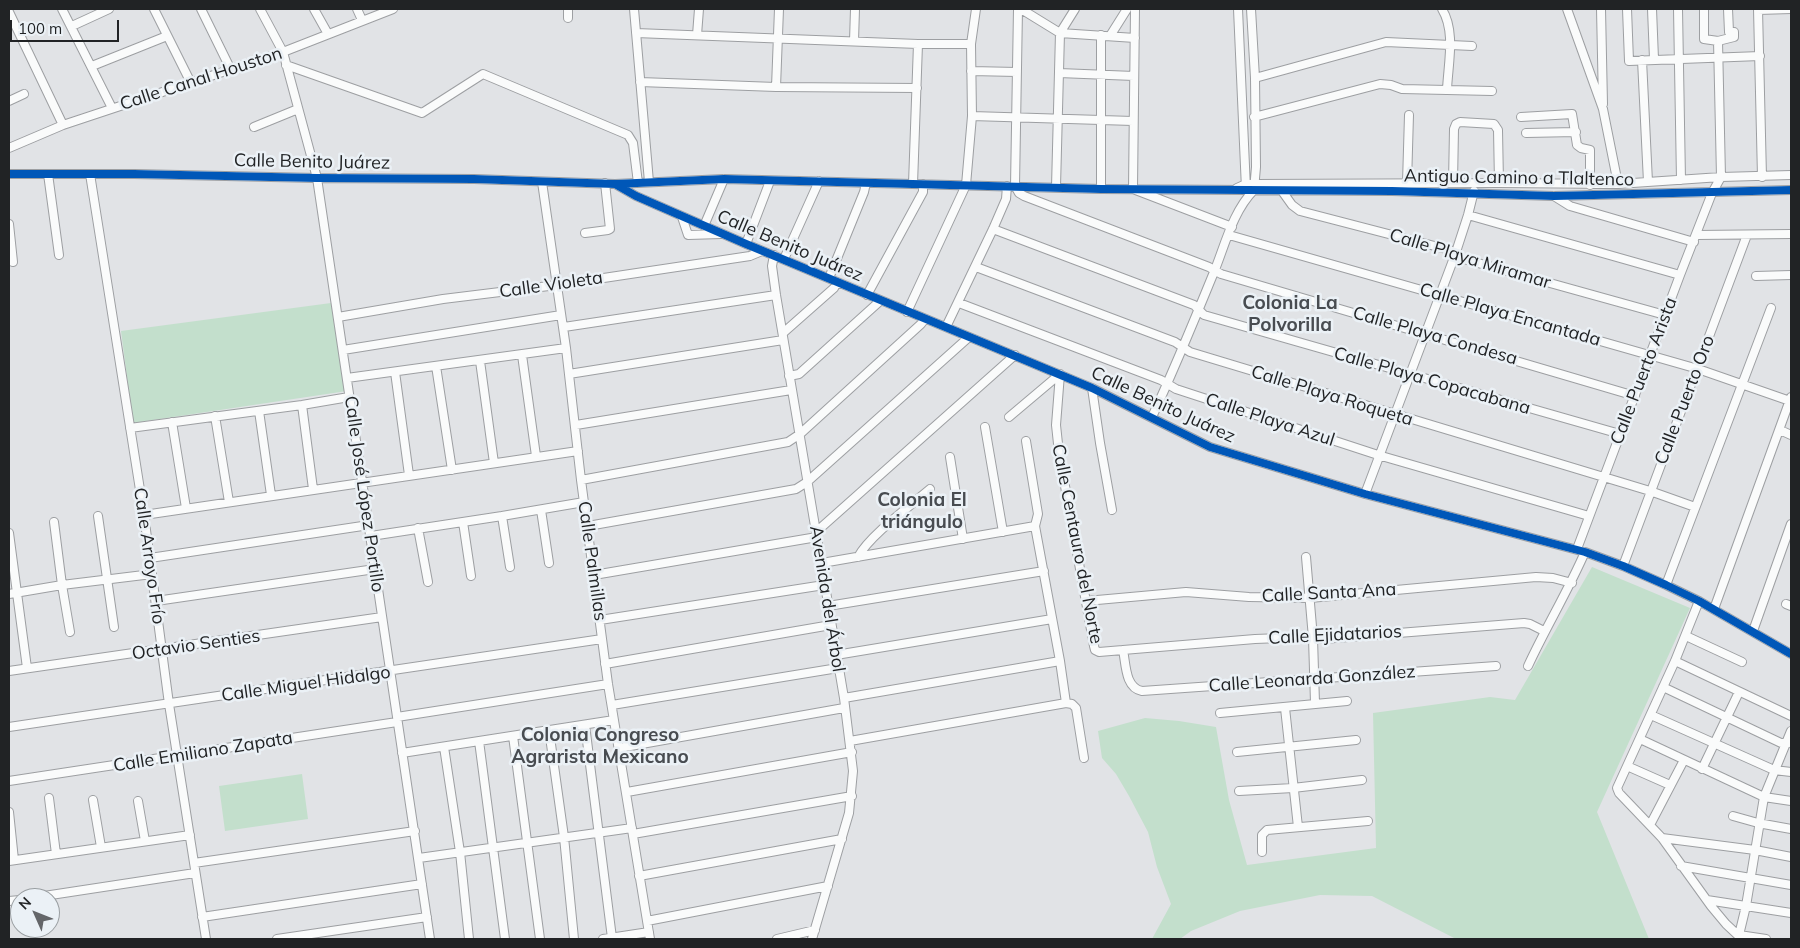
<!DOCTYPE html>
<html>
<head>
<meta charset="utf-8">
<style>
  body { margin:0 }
  #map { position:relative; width:1800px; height:948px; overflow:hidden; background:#e1e3e6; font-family:Mulish,sans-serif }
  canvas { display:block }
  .frame { position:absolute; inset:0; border:10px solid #212325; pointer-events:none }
  .north { position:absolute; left:10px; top:888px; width:50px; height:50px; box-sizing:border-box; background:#ebf1f6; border:1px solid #9a9fa2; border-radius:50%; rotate:314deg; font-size:14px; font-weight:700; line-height:20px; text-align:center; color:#212325 }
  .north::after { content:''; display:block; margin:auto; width:18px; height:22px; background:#646669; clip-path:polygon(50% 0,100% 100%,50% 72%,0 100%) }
  .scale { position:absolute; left:10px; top:20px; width:109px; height:22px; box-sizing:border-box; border:2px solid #212325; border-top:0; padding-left:6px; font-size:15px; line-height:18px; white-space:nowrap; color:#212325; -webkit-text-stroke:4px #ebf1f6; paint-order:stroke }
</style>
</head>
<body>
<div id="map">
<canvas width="1800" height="948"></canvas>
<div class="frame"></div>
<div class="north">N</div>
<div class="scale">100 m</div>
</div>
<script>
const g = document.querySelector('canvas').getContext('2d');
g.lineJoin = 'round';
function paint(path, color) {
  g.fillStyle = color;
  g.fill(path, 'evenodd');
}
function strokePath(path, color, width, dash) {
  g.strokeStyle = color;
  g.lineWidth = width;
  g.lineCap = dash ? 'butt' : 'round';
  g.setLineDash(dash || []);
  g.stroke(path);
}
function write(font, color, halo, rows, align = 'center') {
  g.font = font + ' Mulish,sans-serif';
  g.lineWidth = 5;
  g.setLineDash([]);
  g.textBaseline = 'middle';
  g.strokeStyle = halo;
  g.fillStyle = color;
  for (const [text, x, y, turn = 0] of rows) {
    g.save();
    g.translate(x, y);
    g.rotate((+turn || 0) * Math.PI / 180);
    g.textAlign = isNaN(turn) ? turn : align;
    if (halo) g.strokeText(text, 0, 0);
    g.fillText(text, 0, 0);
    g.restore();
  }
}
const green = new Path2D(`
  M331,303l16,88 -214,32 -12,-92z
  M1592,567l98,41 -93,204 52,127h-193l-84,-43 -52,-1 -80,16 -49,20 -11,8h-28l19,-35 -14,-37 -9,-35 -19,-36 -13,-22 -14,-16 -4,-27 47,-13 34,3 37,6 13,73 18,65 129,-17 -3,-135 117,-16 25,3z
  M302,774l6,45 -83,12 -6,-45z`);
const minor = new Path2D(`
  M62,9l50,99
  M154,9l37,74
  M201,9l30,61
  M260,9l23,43 34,126 113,761
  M314,9l14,25
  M357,9l5,11
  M634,9l15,173
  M1018,9l-3,177 4,7 5,3 185,71 12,7 414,122
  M1021,9l39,24 75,5
  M1135,9l-2,180 99,38
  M1238,9l8,180
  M1442,9c14,23 6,55 5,81
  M1567,9l36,100 15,75
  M1601,9l2,95
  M1627,9l2,52 131,-5
  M1652,9l2,50
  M1678,9l3,171
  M1758,9l4,168
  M1758,10l33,-1
  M9,12l54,113
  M568,18v-9
  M72,26l37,-17
  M636,33l282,11h53
  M697,35l2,-26
  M1110,36l17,-27
  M854,41l1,-32
  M1718,41l16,-4v-5h-5l-1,-23
  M1642,60l6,122
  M286,65l136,48 61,-39 145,61 5,8 5,40
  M92,66l75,-30
  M971,71l46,1
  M1059,73l75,3
  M1255,78l131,-36 86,4
  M640,82l136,5 141,1
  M776,87l3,-78
  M9,101l15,-7
  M972,116l161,5
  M1254,117l126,-33 11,1 11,4 90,2
  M1521,117l51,-3 5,31 4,3 9,2v35
  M254,127l44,-18
  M1526,133l50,-1
  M9,148l54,-23 220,-73 110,-43
  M9,174h125l183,4 157,1 141,5 109,-5 377,10 291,2 162,5 237,-6
  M48,174l11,81
  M90,174l54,341 25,189 37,235
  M542,182l24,166 15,132 27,204 42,255
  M1407,183l2,-68
  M1453,183l1,-54 2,-5 4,-2 34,2 4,6 1,53
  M615,184l21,12 110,48 346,144 118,59 155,47 220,58 38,14 43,19 33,16 92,53
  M913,184l5,-140
  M1056,187l4,-154 15,-24
  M1237,188l9,-4h9l244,-1 119,1 103,-7 70,-2
  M1101,189v-154
  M1282,191l10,14 8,6 150,39 10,8 205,57
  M1554,196l16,10 124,36
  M1468,215l212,60
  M682,217l6,18 33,-1
  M9,224l4,38
  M704,226l20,-47
  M993,229l201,76 10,10 416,119
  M585,233l23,-3 2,-1 -5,-46
  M1229,235l469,134 92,32
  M1697,235l94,-1
  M746,244l24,-63
  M774,255l-2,11 4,29 68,403 9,73 -4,42 -37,126
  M784,259l35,-78
  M976,267l199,75 15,10 460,139 45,16
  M1756,276l35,-1
  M829,278l35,-86 2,-9
  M867,295l56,-103v-8
  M959,303l202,77 15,9 202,66 211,61
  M907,312l59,-127 6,-69 -1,-72 5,-35
  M338,317l105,-18 114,-14 193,-29 12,-5
  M564,327l212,-32
  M946,327l47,-98 13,-30 1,-13
  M783,333l51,-45 3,-6
  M343,350l218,-35
  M522,355l14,101
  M480,361l14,102
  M436,366l16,104
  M395,372l14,103
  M569,374l214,-34
  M1060,374l-4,51 3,28 35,193 1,4 4,2 156,-13 52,-2 16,2 201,-16 6,1 14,7
  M789,376l10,-2 81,-73
  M347,378l219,-30
  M1092,388l8,55 12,67
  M302,405l11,84
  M259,411l12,84
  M215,416l14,86
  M1009,417l51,-43
  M1152,417c22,-47 42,-96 62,-145 11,-27 19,-61 40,-82l2,-23 -1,-89 -4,-69
  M172,422l14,86
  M576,425l215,-35
  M985,427l18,105
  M130,428l172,-23 47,-8
  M1780,430l11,5
  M1026,441l12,73 -3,12 25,135 6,42 6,1 4,4 8,50
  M950,457l13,82
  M581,480l207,-38 12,-8 121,-110 4,-5
  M1365,494l90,-239 13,-40 6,-24
  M541,510l8,53
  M144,515l434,-64
  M98,516l16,111
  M502,516l8,51
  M54,522l8,63 8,47
  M463,522l8,54
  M588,526l208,-37 11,-7 162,-145
  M418,528l10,54
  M816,532l199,-177
  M9,533l18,135
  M371,536l131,-20 82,-14
  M1577,549l103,-274 32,-82 9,-16 -3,-136 -14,-2v-30
  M858,557c11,-21 52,-51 72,-68
  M1306,557l7,81 2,65
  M150,558l219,-33
  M822,563l213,-37
  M1623,566l124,-331
  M594,575l223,-38
  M1666,585l105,-277
  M9,594l53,-9 90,-11
  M156,601l219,-32
  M1086,601l100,-9 63,5 61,1 226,-21 17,1 19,5
  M1699,601l-24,60 -58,127 2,5 43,45 49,68 15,18 16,15
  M1786,604l5,2
  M828,606l216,-35
  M1714,609l77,-212
  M600,620l224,-35
  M1753,631l38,-107
  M1686,636l56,26
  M1123,650c3,14 2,38 19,41l354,-25
  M836,655l216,-36
  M1675,661l116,55
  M605,664l226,-39
  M1528,666c18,-39 40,-75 57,-114
  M9,671l373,-54
  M1663,687l118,56h8
  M844,698l216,-37
  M612,705l226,-37
  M1285,708l13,119
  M1220,713l127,-12
  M1651,715l123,55 17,2
  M397,717l211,-33
  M585,725l27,213
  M9,727l593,-88
  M549,730l15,107 10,102
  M513,736l27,203
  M1640,739l124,58 27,4
  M479,741l26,198
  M850,741l216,-38
  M444,747l16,105 9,87
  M619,748l225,-40
  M1237,752l119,-12
  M402,753l212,-33
  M1627,766l43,19
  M1702,769l37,-77
  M9,781l388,-59
  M1239,791l54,-3 69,-8
  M627,792l225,-40
  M49,798l7,56
  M93,800l8,47
  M138,801l7,40
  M9,812l5,48
  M1733,816l25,7 33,6
  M1650,825l34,-65
  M633,834l219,-38
  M1662,838l93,12 36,7
  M1262,852v-17l5,-5 101,-9
  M419,858l213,-30
  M9,861l181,-26
  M194,863l221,-32
  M1681,866l110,19
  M639,876l203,-37
  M31,898l164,-25
  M1707,900l84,13
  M9,901l11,-1
  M202,917l220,-33
  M647,921l181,-35
  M277,939l150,-22
  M603,939l46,-7
  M777,939l38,-9
  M1766,939l-27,-4 7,-29 18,-109 27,-66`);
const cycleway = new Path2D(`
  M9,174h125l183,4 157,1 141,5 109,-5 377,10 291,2 162,5 237,-6
  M615,184l21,12 110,48 346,144 118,59 155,47 220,58 38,14 43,19 33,16 92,53`);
const streetNames = [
  ["Calle Canal Houston",201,79,-18],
  ["Calle Benito Juárez",312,162,1],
  ["Antiguo Camino a Tlaltenco",1519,178,1],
  ["Calle Benito Juárez",790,246,23],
  ["Calle Playa Miramar",1470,259,17],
  ["Calle Violeta",551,285,-8],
  ["Calle Playa Encantada",1510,315,16],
  ["Calle Playa Condesa",1435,336,16],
  ["Calle Puerto Arista",1644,371,-69],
  ["Calle Playa Copacabana",1432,381,16],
  ["Calle Playa Roqueta",1332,396,17],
  ["Calle Puerto Oro",1685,400,-69],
  ["Calle Benito Juárez",1163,405,25],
  ["Calle Playa Azul",1270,420,18],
  ["Calle José López Portillo",364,494,82],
  ["Calle Centauro del Norte",1077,544,79],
  ["Calle Arroyo Frío",149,556,82],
  ["Calle Palmillas",592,561,82],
  ["Calle Santa Ana",1329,593,-3],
  ["Avenida del Árbol",827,599,81],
  ["Calle Ejidatarios",1335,635,-3],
  ["Octavio Senties",196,645,-8],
  ["Calle Leonarda González",1312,679,-4],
  ["Calle Miguel Hidalgo",306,684,-8],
  ["Calle Emiliano Zapata",203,752,-9]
];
const neighbourhoodNames = [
  ["Colonia La",1290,303],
  ["Polvorilla",1290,325],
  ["Colonia El",922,500],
  ["triángulo",922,522],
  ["Colonia Congreso",600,735],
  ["Agrarista Mexicano",600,757]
];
paint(green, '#c3dfcc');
strokePath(minor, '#9d9fa2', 10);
strokePath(minor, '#fafbfb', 8);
strokePath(cycleway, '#0057b8', 8);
write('18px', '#212325', '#ebf1f6', streetNames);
write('bold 19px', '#484c51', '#ebf1f6', neighbourhoodNames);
</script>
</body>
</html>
